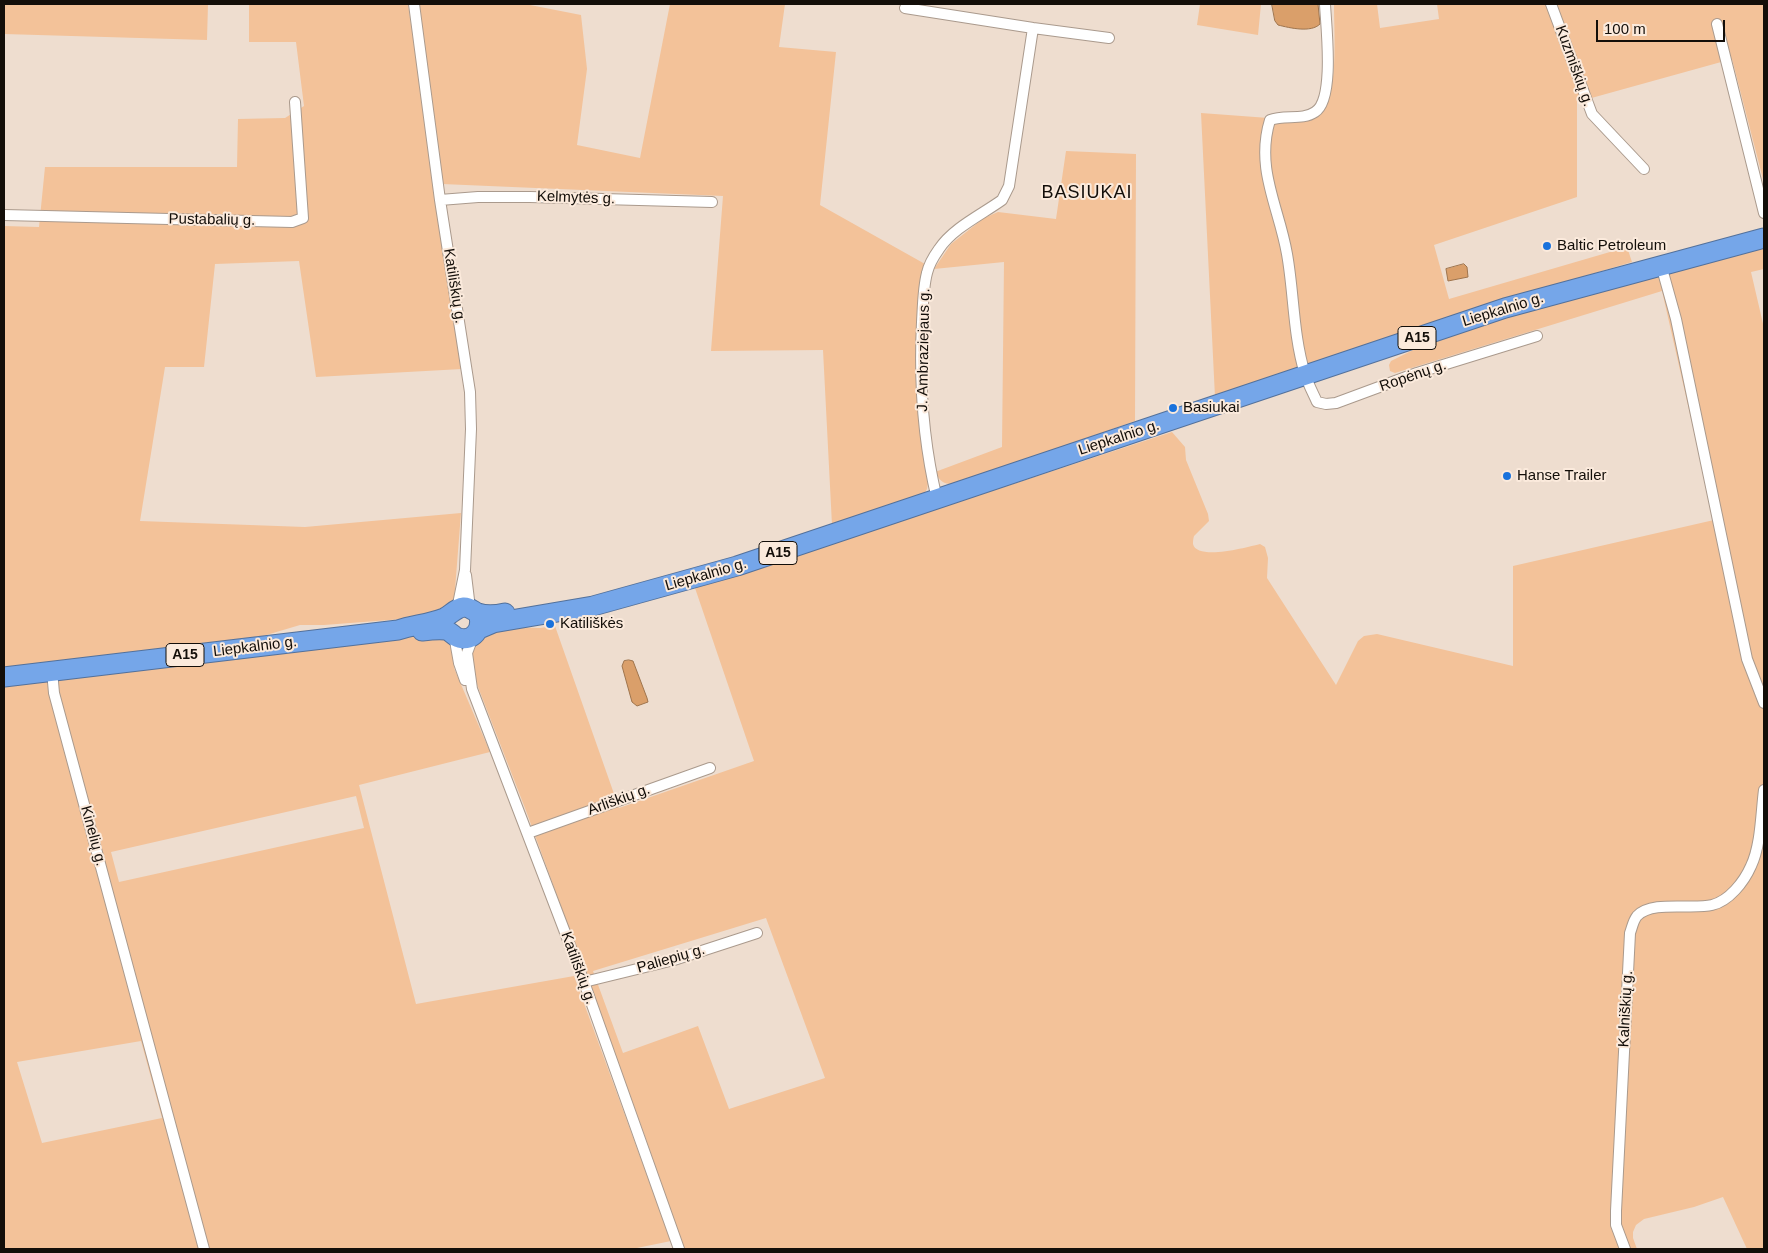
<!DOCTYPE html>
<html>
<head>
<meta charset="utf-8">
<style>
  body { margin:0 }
  #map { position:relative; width:1768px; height:1253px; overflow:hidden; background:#eeddcf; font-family:Helvetica,sans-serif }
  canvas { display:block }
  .frame { position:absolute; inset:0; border:5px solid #130e09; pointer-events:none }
  .scale { position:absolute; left:1596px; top:20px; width:129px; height:22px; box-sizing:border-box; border:2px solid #130e09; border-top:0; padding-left:6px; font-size:15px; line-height:18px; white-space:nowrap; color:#130e09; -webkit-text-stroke:4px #fbeadc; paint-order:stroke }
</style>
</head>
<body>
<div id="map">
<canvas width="1768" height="1253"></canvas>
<div class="frame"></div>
<div class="scale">100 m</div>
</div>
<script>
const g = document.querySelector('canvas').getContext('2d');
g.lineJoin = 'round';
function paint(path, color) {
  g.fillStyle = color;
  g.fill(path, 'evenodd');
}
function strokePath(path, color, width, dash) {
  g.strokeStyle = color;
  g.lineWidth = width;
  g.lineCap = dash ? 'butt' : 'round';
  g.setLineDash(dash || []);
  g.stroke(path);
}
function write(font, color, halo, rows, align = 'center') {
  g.font = font + ' Helvetica,sans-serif';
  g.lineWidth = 4;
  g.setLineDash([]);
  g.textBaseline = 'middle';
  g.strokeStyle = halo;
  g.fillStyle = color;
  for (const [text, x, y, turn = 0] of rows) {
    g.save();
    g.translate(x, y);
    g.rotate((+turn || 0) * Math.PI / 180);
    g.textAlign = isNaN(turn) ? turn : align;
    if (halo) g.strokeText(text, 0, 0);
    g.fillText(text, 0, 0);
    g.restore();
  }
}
const green = new Path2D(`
  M4,4h204l-1,36 -203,-6z
  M249,4h159l54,365 -146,8 -17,-116 -84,3 -11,103h-39l-25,154 165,6 156,-14 -7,89 -25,15 -105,8h-24l-37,11 -259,31v-441l35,1 6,-60h192l1,-48 47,-1 19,-12 -8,-64h-47z
  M418,4h107l56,11 6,54 -10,76 63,13 30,-154h115l-6,43 57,5 -16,153 105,59 -2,6 -2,159 7,54 -1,6 -3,5 -92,31 -9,-175 -112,1 12,-155 -281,-12z
  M1200,4h61l-3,31 -61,-10z
  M1334,4h43l3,24 59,-9 -2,-15h327v179l-32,-124 -155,43v95l-143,48 15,54 178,-52 5,15 -154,46 -263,89 -14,-284 108,8c8,-3 14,-7 17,-15 12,-28 8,-72 8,-102z
  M1066,151l70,3 -1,267 -178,63c-12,1 -17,-2 -22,-12l67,-25 2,-185 -70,7 17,-25 33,-26 14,-6 58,7z
  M1764,246v23l-13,3 13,56v921h-17l-24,-52 -29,10 -50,12 -8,6 -3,7v6l4,11h-953l-42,-121 -117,-320 -52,-134 -1,-24 8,-12 22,-11 38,1 15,-2 64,182 135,-47 -59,-173 477,-156 13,15 1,13 22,54 1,7 -15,15c-1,3 -1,6 -1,8 4,17 55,3 67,0l5,3 3,11 -1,20 69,107 22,-44 6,-5 13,-2 136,32v-100l201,-46 -52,-229 -267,82 -5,-2 -1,-6 2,-4 36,-18 107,-34zM766,918l59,160 -96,31 -31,-83 -75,27 -30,-82z
  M419,636l29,2 5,9 1,21 36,84 -131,33 57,219 158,-28 97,265 -39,8h-628v-564zM356,796l8,32 -245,54 -8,-30zM141,1041l21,77 -120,25 -25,-81z`);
const water = new Path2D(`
  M1272,4h46l2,20c-9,9 -30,4 -42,1l-3,-4z
  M1464,264l3,3 1,10 -20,4 -2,-12z
  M629,660l4,1 14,37 1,4 -11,4 -5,-4 -10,-36 2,-5z`);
const street = new Path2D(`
  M414,4l26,196 30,192 1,37 -6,141 -8,39
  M1325,4c1,22 10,96 -10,108 -13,9 -31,2 -45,8 -15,49 9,87 17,134 7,39 6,81 18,120 3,10 8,19 12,28l9,2 10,-1 81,-30 120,-37
  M1551,4l41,110 52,55
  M905,8l128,20 76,10
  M1717,24l47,189
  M440,200l38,-3h52l182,5
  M4,215l288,7 11,-4 -8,-116
  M1661,265l15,54 71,340 17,44
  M937,499c-14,-58 -18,-117 -15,-177 1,-16 1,-34 5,-49 2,-9 7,-17 12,-24 14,-21 42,-34 63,-49l7,-14 24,-158
  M466,575l4,33
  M454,635l5,28 6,17
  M473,637l-6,16 5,36 112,293 95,267
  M52,671l2,22 150,556
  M528,833l182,-65
  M584,982l90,-22 83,-27
  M1625,1249l-9,-24v-14l14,-278c2,-5 3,-12 7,-17 15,-16 55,-6 75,-11 17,-4 32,-23 39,-39 10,-21 10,-53 13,-76`);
const highway = new Path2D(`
  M479,629l14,-6 100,-17 144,-40 768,-258 259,-70
  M422,631c8,-1 16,-2 24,-1 6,2 8,7 13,8 14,4 23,-9 20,-21
  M4,677l394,-47c15,-5 31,-6 46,-12 7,-3 11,-10 20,-11 6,0 9,4 14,6 9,3 18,2 27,0`);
const markers = [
  [1547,246,5,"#1a72dc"],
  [1173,408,5,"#1a72dc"],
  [1507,476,5,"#1a72dc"],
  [550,624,5,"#1a72dc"]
];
const shields = [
  [1417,338,38],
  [778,553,38],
  [185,655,38]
];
const shieldNames = [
  ["A15",1417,338],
  ["A15",778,553],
  ["A15",185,655]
];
const streetNames = [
  ["Kuzmiškių g.",1574,66,70],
  ["Kelmytės g.",576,198,2],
  ["Pustabalių g.",212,220,1],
  ["Katiliškių g.",454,286,81],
  ["Liepkalnio g.",1503,310,-17],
  ["J. Ambraziejaus g.",924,350,-89],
  ["Ropėnų g.",1413,376,-19],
  ["Liepkalnio g.",1119,438,-18],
  ["Liepkalnio g.",706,575,-16],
  ["Liepkalnio g.",255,647,-7],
  ["Arliškių g.",619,800,-20],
  ["Kinelių g.",93,836,75],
  ["Paliepių g.",671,959,-16],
  ["Katiliškių g.",578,968,70],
  ["Kalniškių g.",1626,1009,-87]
];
const poiNames = [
  ["Baltic Petroleum",1557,246],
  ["Basiukai",1183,408],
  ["Hanse Trailer",1517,476],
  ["Katiliškės",560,624]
];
const quarterNames = [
  ["BASIUKAI",1087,193]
];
paint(green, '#f3c299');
paint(water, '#da9f6a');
strokePath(water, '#9e744d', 1);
strokePath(street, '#aa9a8d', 12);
strokePath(highway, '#53719b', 21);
strokePath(street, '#fff', 10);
strokePath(highway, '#75a6e9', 19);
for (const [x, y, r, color] of markers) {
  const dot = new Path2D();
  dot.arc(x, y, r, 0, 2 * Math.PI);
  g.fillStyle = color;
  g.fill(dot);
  strokePath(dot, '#fbeadc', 2);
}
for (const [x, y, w] of shields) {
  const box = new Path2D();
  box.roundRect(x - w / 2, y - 11.5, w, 23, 4);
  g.fillStyle = '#fbeadc';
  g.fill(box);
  strokePath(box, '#130e09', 1);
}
write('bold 14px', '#130e09', null, shieldNames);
write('15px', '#130e09', '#fbeadc', streetNames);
write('15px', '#130e09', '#fbeadc', poiNames, 'left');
g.letterSpacing = '1px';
write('18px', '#130e09', '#fbeadc', quarterNames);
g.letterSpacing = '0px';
</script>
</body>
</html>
